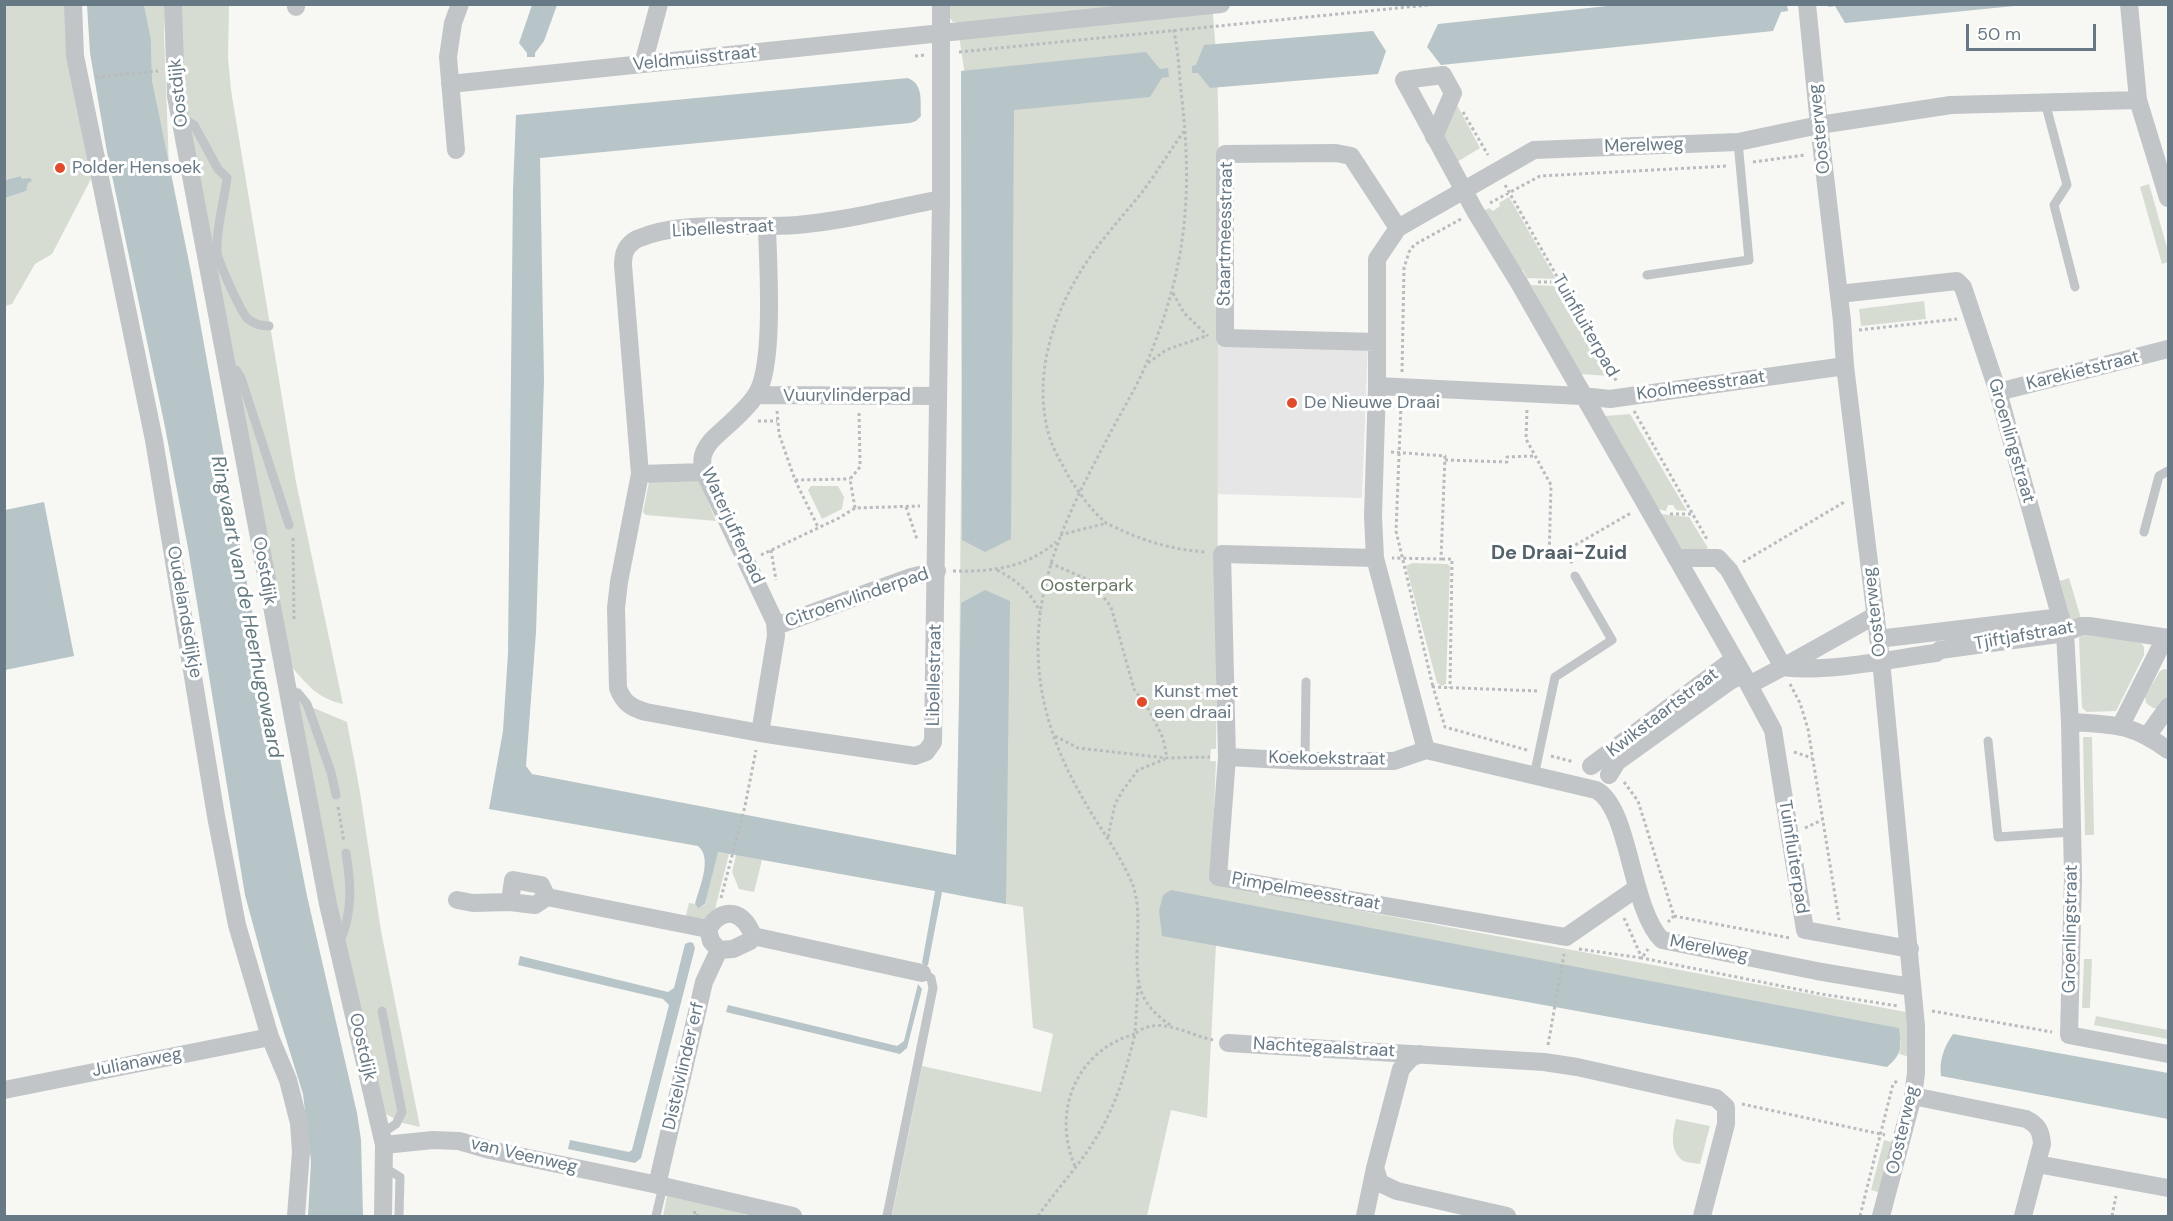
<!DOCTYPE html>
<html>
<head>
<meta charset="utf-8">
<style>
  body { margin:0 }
  #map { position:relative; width:2173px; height:1221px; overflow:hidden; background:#f7f7f4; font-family:"DM Sans",sans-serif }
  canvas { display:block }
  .frame { position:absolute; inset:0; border:6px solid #677985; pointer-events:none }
  .scale { position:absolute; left:1966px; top:24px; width:130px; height:27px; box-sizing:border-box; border:3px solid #677985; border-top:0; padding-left:8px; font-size:18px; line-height:21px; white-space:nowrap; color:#677985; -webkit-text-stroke:4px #fff; paint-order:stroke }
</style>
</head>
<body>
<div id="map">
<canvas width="2173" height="1221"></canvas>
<div class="frame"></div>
<div class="scale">50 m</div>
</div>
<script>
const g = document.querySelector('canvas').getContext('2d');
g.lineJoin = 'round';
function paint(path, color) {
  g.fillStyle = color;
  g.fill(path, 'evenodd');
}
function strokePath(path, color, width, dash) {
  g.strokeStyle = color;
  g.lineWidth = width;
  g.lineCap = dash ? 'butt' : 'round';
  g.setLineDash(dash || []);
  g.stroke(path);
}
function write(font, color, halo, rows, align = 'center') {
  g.font = font + ' "DM Sans",sans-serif';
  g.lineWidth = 6;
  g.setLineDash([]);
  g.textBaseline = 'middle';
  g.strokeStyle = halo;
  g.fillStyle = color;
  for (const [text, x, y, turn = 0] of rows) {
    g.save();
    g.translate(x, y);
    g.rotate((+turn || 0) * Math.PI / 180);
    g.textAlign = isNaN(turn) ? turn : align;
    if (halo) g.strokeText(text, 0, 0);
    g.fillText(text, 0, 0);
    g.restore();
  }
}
const built = new Path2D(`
  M1218,338l150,3 -6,157 -144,-4z`);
const green = new Path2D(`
  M4,5h63l3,63 21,111 -39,75 -17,10 -23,40 -7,2v-108l21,-7v-12h-4l-1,-3 -16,4z
  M144,5h21l-1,30 5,131 -17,-86 -1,-41z
  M181,5h48l-1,53 3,32 65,392 47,222c-27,-6 -36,-20 -53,-39l-100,-533 -9,-70z
  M946,5h266c10,97 6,196 6,294 0,150 0,300 -2,450h-5l-1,12h6l-5,122 695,129 4,45 -11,-3 2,-10 -3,-16 -687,-130 5,47 -9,173 -36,-8 -24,106h-255l30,-150 119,26 12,-58 -20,-6 -10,-121 -66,-12 8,-819 -8,-54h-4l-7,-9z
  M1455,101l25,47 -28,17 -13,-23z
  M2149,184l19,67v11l-6,2 -22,-77z
  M1509,197l47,82 -29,-1 -4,-8 -10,-2 -33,-56 9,-4 4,3 7,-5 -1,-3z
  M1531,285l28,1 50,90 -29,-2z
  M1924,301l2,18 -65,7 -2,-17z
  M1630,414l57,97 -11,-1 -3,-5h-5l-2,6 -8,-2 -53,-93z
  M699,480l17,41 -70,-6 -3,-3 6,-30z
  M811,486h27l6,11 -2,12 -20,10 -14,-29z
  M1661,514l28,3 19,31 -11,6 -14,-3z
  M1412,563l35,1 3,2 -4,118 -4,2 -5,-3 -31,-117z
  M2069,578l13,44 -11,-1 -11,-40z
  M2082,632l59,11 3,4v8l-28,56 -29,1 -5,-4 -3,-70z
  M2164,669l4,1v28l-10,11 -5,-1 -7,-5 -1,-7 15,-25z
  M297,701l50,21 13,70 21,139 39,196 -17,-4 -17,-9 -52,-216z
  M2083,737h9l2,98h-9z
  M717,852l12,2 -15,59 -7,7 -22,-1 4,-16 6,1 2,3 8,-2z
  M736,855l26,5 -8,32 -15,-3 -7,-17z
  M2084,959h8l-2,49h-8z
  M2096,1016l72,14v9l-74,-14z
  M1676,1119l34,7 -10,38c-5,-1 -14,-1 -18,-4 -13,-10 -9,-29 -6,-41z
  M1884,1140l11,3 -13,50 -11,-3z
  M667,1196l78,18 -1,2h-81z`);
const water = new Path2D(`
  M1787,4l1,7 -7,1 -8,19 -332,34 -14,-18 11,-23 179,-19z
  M87,5h57l7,34 1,41 39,192 70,389 46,235 50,217 4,27 2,76h-55l3,-55 -8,-67 -32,-103 -26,-96 -57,-347 -24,-126 -57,-270 -17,-99z
  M532,5h25l-13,36 -9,12v4h-8v-4l-8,-10z
  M1828,5v-1l196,1 -179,18 -10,-17 -6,1z
  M1373,31l13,20 -8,23 -168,14 -12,-15h-6v-7l4,-1 8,-20z
  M1146,52l14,17 8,-1 1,9 -7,1 -12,19 -136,13 -3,429 -26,13 -23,-12 -1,-469z
  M908,78c16,7 12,23 13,38l-5,5 -6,2 -370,35 4,222 -8,252 -10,134 6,8 424,81 5,-252 24,-13 25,11 -4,303 -64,-12 -14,73 -2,1 -4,-3 13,-72 -217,-39 -13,52 -7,4 -3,-4c4,-16 18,-46 3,-58l-209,-37 14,-78 5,-78 5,-463 3,-75z
  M21,176l1,3 8,-1 2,3 -4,2 -2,8 -21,7v-18z
  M44,502l30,154 -69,14v-160z
  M1171,890l728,138c2,18 4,26 -12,39l-725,-131 -3,-25 4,-16z
  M690,942l3,1 2,5 -54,210 -6,5 -67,-14 2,-9 59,12 3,-2 37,-145 -6,-6 -145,-34 2,-9 148,36 6,-4 11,-44z
  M918,984l4,5 -15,59 -7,6 -174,-42 2,-7 169,41 7,-5z
  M1953,1034l215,39v46l-227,-43c-2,-16 3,-29 12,-42z`);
const path = new Path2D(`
  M959,52l479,-48
  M915,56l10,-1
  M96,77l62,-6
  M1463,112l25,43
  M1184,131c-14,20 -27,41 -41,60 -19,24 -40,46 -57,72 -32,48 -53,110 -38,169 4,16 13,30 21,45 10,16 23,34 37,46 5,3 12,5 17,8 27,12 53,19 83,21
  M1753,162l52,-7
  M1505,185l112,197
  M1490,203l50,-27 188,-10
  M1538,282h23
  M1173,293l11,20 24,23
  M1859,330l98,-11
  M1148,363l18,-13 40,-14
  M1402,372l2,-104 5,-16 5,-7 47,-26
  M1401,405l-5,126 37,156
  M1527,410l-1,29 25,46 -2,75 16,-9 8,14
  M777,411l2,23 16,46 55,-1
  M1634,411l74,130
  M758,421h19
  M1391,452l54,4 -4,103 -49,-1
  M1445,460l62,2v-5l27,-1
  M795,480l23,47
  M906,507l11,32
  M855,508l-5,-29 10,-12v-5l-1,-51
  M1670,514h22
  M1060,535l47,-12
  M293,538l1,83
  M771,550l5,30
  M1565,551l66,-38
  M761,555l78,-37 16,-10 65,-2
  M1442,559h10l-2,129
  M1743,562l103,-61
  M1050,563l41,18 20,26 23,82 15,21 14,28 4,20
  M997,570c19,10 34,22 43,42
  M953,571c38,1 73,-3 103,-29
  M1790,684l10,19 8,26 31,191
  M1055,736l23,12 89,10 43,-1
  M1527,750l-82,-23 -12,-40 106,4
  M1794,752l18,6
  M1551,756l23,6
  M1624,782l14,19 36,115 -6,6
  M338,807l6,35
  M1805,828l17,-8
  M1108,837l7,-33 8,-14 15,-20 27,-11
  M721,898l24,-92 11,-56
  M1674,916l116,22
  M1624,918l18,40 179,36 77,12
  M1579,949l63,9 6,-9
  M1932,1011l120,21
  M1170,1025c-8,-6 -17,-13 -23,-22 -21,-31 0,-83 -15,-120 -13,-31 -35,-58 -51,-88 -22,-38 -38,-81 -42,-125 -8,-93 35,-168 76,-246 11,-20 23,-40 32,-62 40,-94 46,-170 34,-271 -2,-22 -3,-43 -8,-64
  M1548,1045l16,-91
  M1742,1104l143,31
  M1075,1166c-24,-55 2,-116 60,-132l3,-48
  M695,1211l-1,4 5,1
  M1038,1216c18,-26 41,-50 58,-78 20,-32 30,-67 39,-104 23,-20 53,1 78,6
  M1860,1216l33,-132 4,-3
  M2112,1216l4,-20`);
const lane = new Path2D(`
  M2045,102l22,83 -13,20 21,82
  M181,120l6,1 7,4 24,44 9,9c-3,24 -11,50 -10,74 1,9 24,61 31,67 6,5 13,7 21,7
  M1647,275l102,-15 -11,-118
  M229,368l7,2 5,8 48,147
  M2144,532l15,-56 9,-5
  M287,691l11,2 9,11 24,68 5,23
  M1988,741l10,96 73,-5
  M1305,761l1,-79
  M1534,776l21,-99 57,-37 -37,-64
  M340,941c13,-30 11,-56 6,-88
  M382,1011l20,101 -6,12 -14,9
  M385,1168l15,9 -1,39
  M656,1216l7,-30
  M887,1216l46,-228 -2,-10 -9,-5`);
const street = new Path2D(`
  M73,4l2,52 79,384 62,376 21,109 33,112 18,43 11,43 2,29 -5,64
  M173,4l3,92 152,808 56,241 -1,71
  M296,4v3
  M941,4v195l-8,543 -7,10 -11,4 -155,-23 -114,-21c-15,-4 -23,-10 -28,-24l-2,-80 3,-26 21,-108 -17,-209c0,-12 3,-20 14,-26 46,-20 110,-10 160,-14 48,-4 97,-17 144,-26
  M1807,4l12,121 23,196 3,45 36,294 35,366v47l-3,23 -32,120
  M2129,4l9,96 30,98
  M643,64l16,-60
  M450,84l771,-80
  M1434,137l19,-44 -10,-18 -39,5 71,131 43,70 225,393 30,56 32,200 105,19
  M456,150l-8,-93 5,-34 7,-19
  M1839,294l118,-13 6,6 35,105 67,241 5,89 3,157 -4,156 99,19
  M1377,342l-152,-4v-184l111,-1 15,3 47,72
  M1377,386l205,10 28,3 235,-33
  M1998,392l170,-43
  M756,395l182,1
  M640,474l64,-2
  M1375,558l-153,-4 5,203 -9,120 348,60 71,-49
  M1676,558h42l11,12 54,97 -34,18
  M776,626l135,-49 26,-6
  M1878,639l183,-22
  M1783,667c44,6 107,-8 153,-14l4,-3 125,-17 16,-7h8l79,12
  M1783,667l93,-52
  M2070,722c44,3 61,1 98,28
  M2121,725l44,-87
  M760,733l16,-97 -1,-14 -71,-150c-4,-13 -1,-21 7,-31 15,-15 34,-29 45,-46 19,-28 12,-131 11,-168
  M2148,735l20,-28
  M1227,757l78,4h89l32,-11
  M1591,766l143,-107
  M1609,775l8,-13 113,-81 13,-7
  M547,897l-6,-12 -28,-5 -3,22 25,3 12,-8 161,32
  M457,900l16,3 37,-1
  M753,936l169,37
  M1912,987l-95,-16 -155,-31c-32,-32 -32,-133 -66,-150l-170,-40 -51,-192 -2,-42 4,-130v-127l21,-31 136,-78 204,-8 81,-17 132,-20 187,-5
  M1228,1043l316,19 33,5 139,31 10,9v17l-24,92
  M4,1090l266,-53
  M1913,1096l113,23c12,6 15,12 16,25l-19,72
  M384,1145l49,-5 26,1 31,9 173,36 130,30
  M2037,1164l131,24
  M1375,1168l5,15 17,8 110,25
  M657,1185l47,-203 15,-32 -8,-9 -3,-12c16,-25 36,-17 45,7l-3,5 -17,8 -14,1
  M1365,1216l10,-48 26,-99 10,-11 9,-4`);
const markers = [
  [60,168,6,"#e04b2b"],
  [1292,403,6,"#e04b2b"],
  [1142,702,6,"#e04b2b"]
];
const streetNames = [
  ["Veldmuisstraat",695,59,-6],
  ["Oostdijk",179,93,-96],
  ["Oosterweg",1820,129,-96],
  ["Merelweg",1644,146,-2],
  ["Libellestraat",723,229,-3],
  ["Staartmeesstraat",1226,234,-89],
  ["Tuinfluiterpad",1585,326,60],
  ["Karekietstraat",2083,371,-14],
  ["Koolmeesstraat",1701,386,-8],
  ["Vuurvlinderpad",847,396],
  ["Groenlingstraat",2011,441,74],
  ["Waterjufferpad",732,526,65],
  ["Oostdijk",264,571,80],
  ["Citroenvlinderpad",857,598,-19],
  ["Oudelandsdijkje",184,612,80],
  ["Oosterweg",1875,612,-97],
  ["Tjiftjafstraat",2024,636,-10],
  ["Libellestraat",935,675,-89],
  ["Kwikstaartstraat",1663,713,-37],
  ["Koekoekstraat",1327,759,1],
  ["Tuinfluiterpad",1793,857,81],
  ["Pimpelmeesstraat",1306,892,10],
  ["Groenlingstraat",2071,929,-89],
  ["Merelweg",1709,949,11],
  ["Oostdijk",362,1047,77],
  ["Nachtegaalstraat",1324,1048,3],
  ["Julianaweg",137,1063,-11],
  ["Distelvlinder erf",684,1066,-77],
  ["Oosterweg",1903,1130,-77],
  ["van Veenweg",524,1156,13]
];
const poiNames = [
  ["Polder Hensoek",72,168],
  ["De Nieuwe Draai",1304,403],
  ["Kunst met",1154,692],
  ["een draai",1154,713]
];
const parkNames = [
  ["Oosterpark",1087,586]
];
const neighbourhoodNames = [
  ["De Draai-Zuid",1559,554]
];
const waterNames = [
  ["Ringvaart van de Heerhugowaard",246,607,79]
];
paint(built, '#e5e6e5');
paint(green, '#d7dcd3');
paint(water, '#b7c4c8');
strokePath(path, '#b9bcbf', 3, [3, 3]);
strokePath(lane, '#c1c5c8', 9);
strokePath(street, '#c1c5c8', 18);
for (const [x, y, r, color] of markers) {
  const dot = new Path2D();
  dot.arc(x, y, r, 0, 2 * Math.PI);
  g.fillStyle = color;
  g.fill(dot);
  strokePath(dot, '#fff', 2);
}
write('18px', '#677985', '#fff', streetNames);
write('18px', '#677985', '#fff', poiNames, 'left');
write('18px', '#667761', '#fff', parkNames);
write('bold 20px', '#54626a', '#fff', neighbourhoodNames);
write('italic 20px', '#637a80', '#fff', waterNames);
</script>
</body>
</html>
